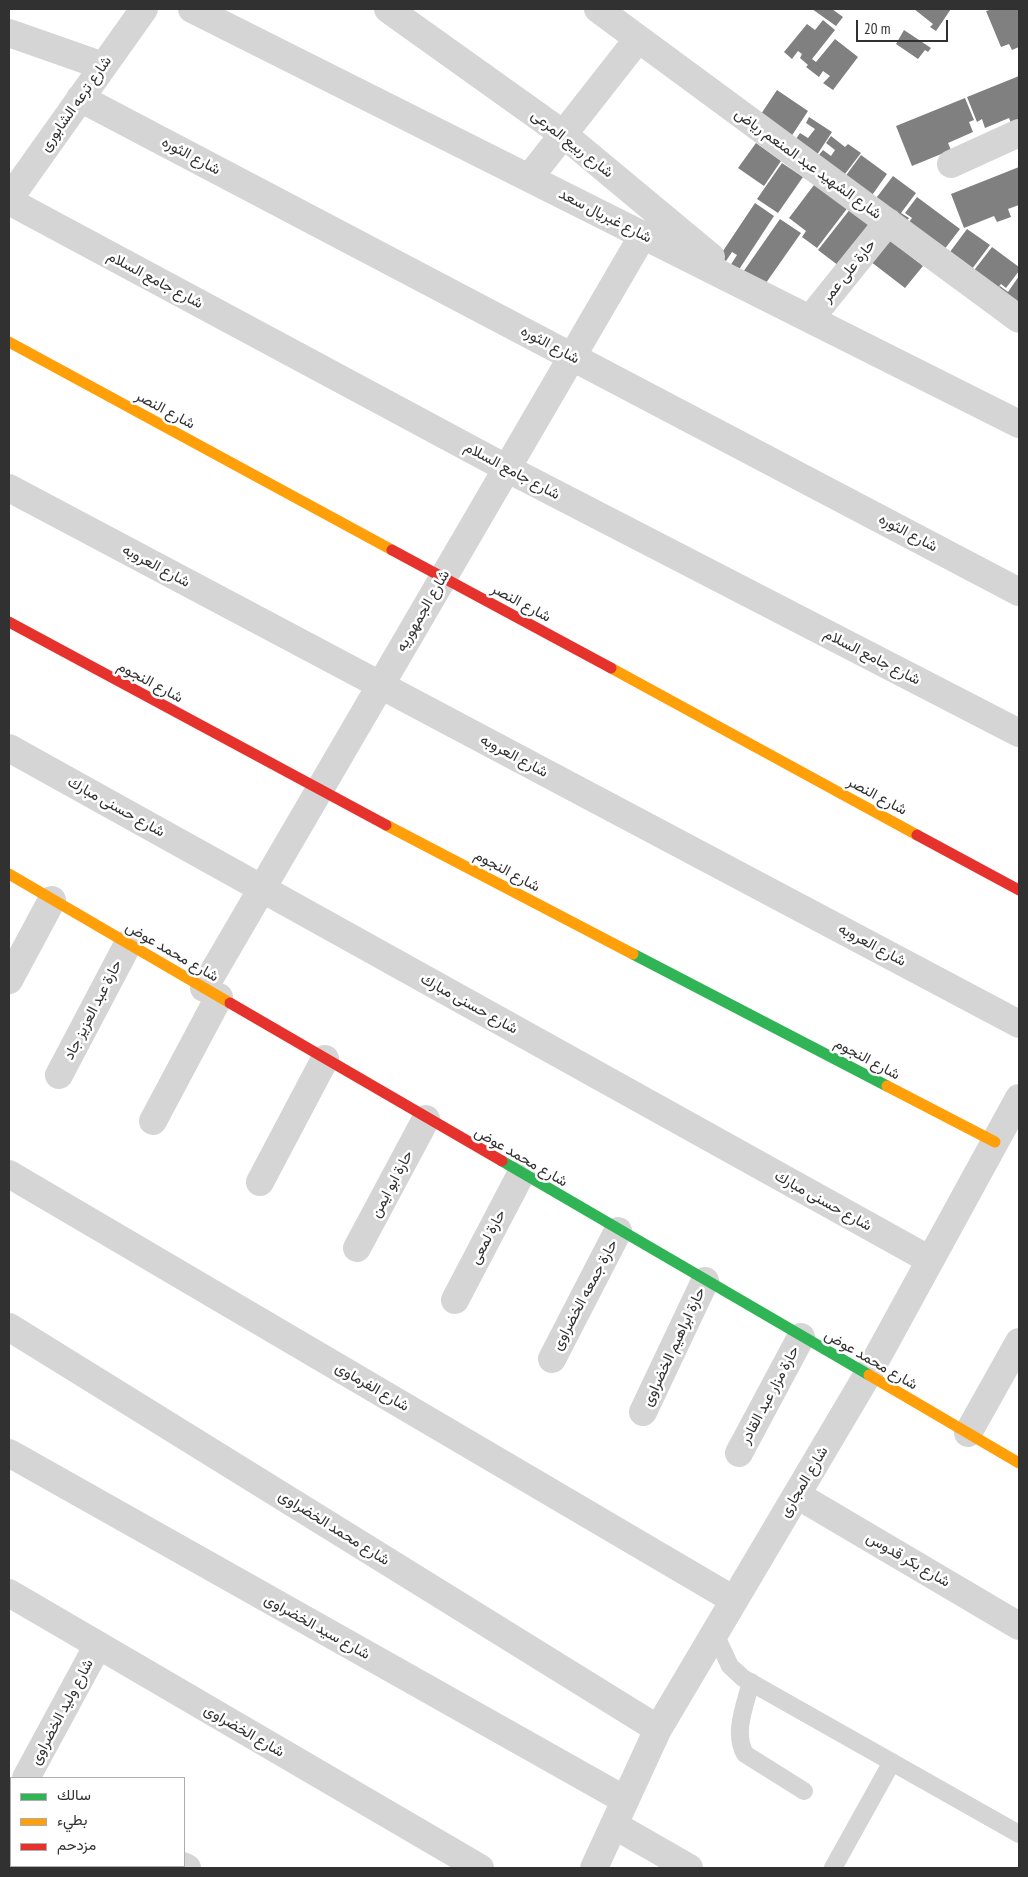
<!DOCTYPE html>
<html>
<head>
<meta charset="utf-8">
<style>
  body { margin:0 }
  #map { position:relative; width:1028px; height:1877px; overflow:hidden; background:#fff; font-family:"PT Sans Narrow",Vazirmatn,sans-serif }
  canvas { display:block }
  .frame { position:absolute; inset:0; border:10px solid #313131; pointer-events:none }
  .legend { position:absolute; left:10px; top:1777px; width:175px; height:90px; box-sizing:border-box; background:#fff; border:1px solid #adadad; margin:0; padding:6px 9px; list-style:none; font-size:15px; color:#313131 }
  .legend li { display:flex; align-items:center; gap:10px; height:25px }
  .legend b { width:25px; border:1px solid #adadad }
  .scale { position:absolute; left:856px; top:20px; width:92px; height:22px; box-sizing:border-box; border:2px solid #313131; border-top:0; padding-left:6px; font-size:15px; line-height:18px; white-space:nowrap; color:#313131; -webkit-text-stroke:4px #fff; paint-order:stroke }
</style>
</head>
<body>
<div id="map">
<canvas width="1028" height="1877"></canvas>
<div class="frame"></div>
<ul class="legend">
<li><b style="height:6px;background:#30b455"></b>سالك</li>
<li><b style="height:6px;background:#ff9f0a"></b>بطيء</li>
<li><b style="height:6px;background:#e5322d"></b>مزدحم</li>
</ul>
<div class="scale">20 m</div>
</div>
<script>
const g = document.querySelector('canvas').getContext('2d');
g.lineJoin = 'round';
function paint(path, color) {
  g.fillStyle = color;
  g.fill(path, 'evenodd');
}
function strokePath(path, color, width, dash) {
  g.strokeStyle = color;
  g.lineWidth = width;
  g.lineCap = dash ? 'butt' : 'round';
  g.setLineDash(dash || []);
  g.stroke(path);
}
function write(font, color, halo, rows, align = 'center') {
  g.font = font + ' "PT Sans Narrow",Vazirmatn,sans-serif';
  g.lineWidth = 5;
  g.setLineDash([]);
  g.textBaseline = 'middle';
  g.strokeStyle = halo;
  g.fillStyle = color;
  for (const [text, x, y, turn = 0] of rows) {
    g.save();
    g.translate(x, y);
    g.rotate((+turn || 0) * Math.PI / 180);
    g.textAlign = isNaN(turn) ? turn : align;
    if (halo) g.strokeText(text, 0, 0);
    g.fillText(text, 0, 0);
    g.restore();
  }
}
const building = new Path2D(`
  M812,9h20l11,8 -7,9z
  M914,9h37l-15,22 -6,-4 3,-3z
  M993,9h26v38l-7,3 -3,-6 -8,3 -15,-36z
  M823,20l12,10 -23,29 4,3 19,-23 23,18 -25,33 -10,-7 7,-7 -7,-5 -4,6 -13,-10 2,-2 -8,-7 2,-4 -4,-3 -6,8 -8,-7 23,-28 8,6z
  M904,30l27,18 -3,4 -3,-2 -7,9 -22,-15z
  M1019,76v44l-8,3 -2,-5 -24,10 -3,-9 -5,3 -10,-25z
  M777,90l31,21 -25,38 -32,-20z
  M965,98l9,22 -5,2 4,10 -25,11 3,7 -39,16 -16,-40z
  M809,117l23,15 -21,32 -22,-15 11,-16 8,5 7,-9 -9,-6z
  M831,136l14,11 3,-3 13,9 -26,34 -26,-20 14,-17 8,6 4,-6 -9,-7z
  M756,143l25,18 -17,25 -26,-18z
  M861,155l26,19 -24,34 -27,-19z
  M782,163l21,14 -25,36 -21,-14z
  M1019,167v38l-11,4 3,8 -14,5 -3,-6 -30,12 -13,-34z
  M893,176l23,17 -15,20 8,5 -11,15 -31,-23z
  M817,181l32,25 -32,42 -15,-11 4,-6 -17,-13z
  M917,197l43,32 -26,34 -36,-27 14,-18 -7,-5z
  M755,203l19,13 -36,55 -8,-5 7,-11 -5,-3 -6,9 -7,-4z
  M851,208l25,19 -33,42 -25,-19z
  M780,219l21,14 -40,57 -20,-15z
  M967,229l23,16 -24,32 -22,-17z
  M883,235l40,31 -18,22 -39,-30z
  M992,247l27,20v4l-13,17 -5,-4 -12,16 -24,-18z
  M1019,276v41l-31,-15 12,-16 8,6z`);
const lane = new Path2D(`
  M715,1634l15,32 13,12 276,156
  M751,1682c-6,24 -18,50 -6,72l59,37
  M833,1868l59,-106`);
const street = new Path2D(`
  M192,9l827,415
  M388,9l175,125 148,123
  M598,9l421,310
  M9,33l94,33
  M80,98l939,494
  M951,164l68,-31
  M529,178l109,-139
  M9,199l135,-190
  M9,201l497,267 513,265
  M810,319l78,-97
  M9,488l1010,536
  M9,748l921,512
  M9,980l43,-80
  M204,988l439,-753
  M59,1075l69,-131
  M153,1121l66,-124
  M9,1174l725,426
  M260,1182l65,-123
  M357,1248l69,-129
  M455,1300l66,-126
  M9,1327l649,402
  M552,1359l66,-128
  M643,1412l62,-131
  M968,1433l51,-91
  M9,1453l616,347
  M739,1453l62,-116
  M797,1495l222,131
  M9,1593l471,275
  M26,1778l72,-133
  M9,1809l2,-5
  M614,1825l75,43
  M183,1866l4,2
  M594,1868l64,-139 210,-355 151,-276`);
const fast = new Path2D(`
  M633,954l254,132
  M502,1161l367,214`);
const slow = new Path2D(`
  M9,342l383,208
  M611,668l306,167
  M386,825l247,129
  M9,874l221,129
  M887,1086l108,56
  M869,1375l150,88`);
const jam = new Path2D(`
  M392,550l219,118
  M9,622l377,203
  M917,835l102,55
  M230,1003l272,158`);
const streetNames = [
  ["شارع ترعه الشابورى",76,104,-55],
  ["شارع ربيع المرعى",572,144,38],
  ["شارع الثوره",191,156,28],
  ["شارع الشهيد عبد المنعم رياض",808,164,36],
  ["شارع غبريال سعد",605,216,27],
  ["حارة على عمر",849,271,-51],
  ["شارع جامع السلام",155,280,28],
  ["شارع الثوره",550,345,28],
  ["شارع النصر",165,410,28],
  ["شارع جامع السلام",512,471,28],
  ["شارع الثوره",908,533,28],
  ["شارع العروبه",156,566,28],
  ["شارع النصر",521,603,28],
  ["شارع الجمهوريه",423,611,-60],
  ["شارع جامع السلام",872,657,27],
  ["شارع النجوم",150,682,28],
  ["شارع العروبه",514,756,28],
  ["شارع النصر",877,796,28],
  ["شارع حسنى مبارك",116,807,29],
  ["شارع النجوم",507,871,28],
  ["شارع العروبه",872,945,28],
  ["شارع محمد عوض",172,952,30],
  ["شارع حسنى مبارك",469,1004,29],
  ["حارة عبد العزيز جاد",93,1010,-63],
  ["شارع النجوم",867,1059,28],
  ["شارع محمد عوض",521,1157,30],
  ["حارة ابو ايمن",392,1184,-62],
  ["شارع حسنى مبارك",823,1201,29],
  ["حارة لمعى",488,1237,-62],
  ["حارة جمعه الخضراوى",585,1295,-62],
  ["حارة ابراهيم الخضراوى",674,1347,-65],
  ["شارع محمد عوض",871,1360,30],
  ["شارع الفرماوى",372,1387,30],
  ["حارة مزار عبد القادر",770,1395,-62],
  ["شارع المجارى",804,1482,-59],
  ["شارع محمد الخضراوى",334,1528,32],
  ["شارع بكر قدوس",908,1560,30],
  ["شارع سيد الخضراوى",317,1627,29],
  ["شارع وليد الخضراوى",62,1712,-62],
  ["شارع الخضراوى",244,1731,30]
];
paint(building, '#808080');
strokePath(lane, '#d5d5d5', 18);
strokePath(street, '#d5d5d5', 28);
strokePath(fast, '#30b455', 11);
strokePath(slow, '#ff9f0a', 11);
strokePath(jam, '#e5322d', 11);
write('15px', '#313131', '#fff', streetNames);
</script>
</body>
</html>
